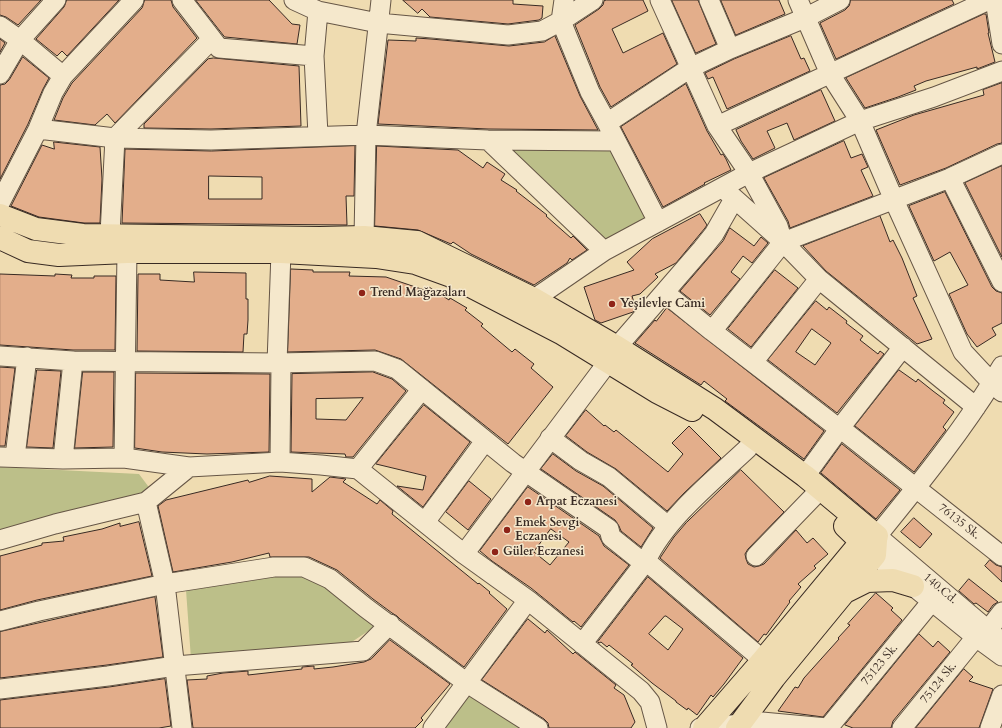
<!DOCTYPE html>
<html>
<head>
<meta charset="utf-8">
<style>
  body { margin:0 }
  canvas { display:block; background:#efdcb1 }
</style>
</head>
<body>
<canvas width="1002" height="728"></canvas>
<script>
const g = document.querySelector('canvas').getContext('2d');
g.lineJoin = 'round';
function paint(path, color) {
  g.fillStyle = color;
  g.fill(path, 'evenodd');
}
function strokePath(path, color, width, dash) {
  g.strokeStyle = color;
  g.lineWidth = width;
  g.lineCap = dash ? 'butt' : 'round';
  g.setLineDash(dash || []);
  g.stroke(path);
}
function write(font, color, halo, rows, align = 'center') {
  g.font = font + ' Cardo,serif';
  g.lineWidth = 3;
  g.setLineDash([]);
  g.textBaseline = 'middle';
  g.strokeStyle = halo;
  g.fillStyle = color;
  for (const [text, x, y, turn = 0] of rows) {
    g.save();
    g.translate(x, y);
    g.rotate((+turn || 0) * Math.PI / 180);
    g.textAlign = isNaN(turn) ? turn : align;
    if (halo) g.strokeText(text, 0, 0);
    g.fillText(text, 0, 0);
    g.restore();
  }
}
const green = new Path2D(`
  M617,145l37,71 -48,26 -100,-93z
  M0,467l139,7 12,16 -151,43z
  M276,573l40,4 60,49 -32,21 -153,12 -5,-69z
  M469,692l57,36h-87z`);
const building = new Path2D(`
  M0,0h41l-23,25 -12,-8 -6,-2z
  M67,0h52l-52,56 -5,-5 -5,5 -21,-17 28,-32z
  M145,0h26l2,7 24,31 -82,85 -8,-9 -12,11 -41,-5 9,-22 9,-15 70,-75z
  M196,0h73l23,24 8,1 -3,19 -72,-7z
  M403,0h110v4l30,2 -1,12 -3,2 -31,4 -78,-7 -8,-8 -4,4z
  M607,0h36l5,11 -36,18 11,24 40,-20 14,31 -66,43 -11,-20 -25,-62 24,-16 4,-4 1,-4z
  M672,0h26l18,44 -20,9z
  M721,0h58l6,14 -49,21z
  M851,0h101l2,4 -118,55 -16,-36 25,-13 4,-4z
  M984,14h2l3,19h-1l7,29 -18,7v-2l-51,14 -12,5 2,4 -18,7 -33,11 -19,-30z
  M555,36l25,60 18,34 -110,-1 -110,-5 10,-84 28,1v-3l15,1 78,7 35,-4z
  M791,36l10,23 3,-1 6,13 -83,38 -14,-32 -5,2 -3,-6 29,-14z
  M0,39l5,4 -5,9z
  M23,57l26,21 -6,11 -15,35 -28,55v-94l5,-1 4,-4z
  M214,58l85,8 2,60 -90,3 -67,-1v-4l64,-65z
  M1002,83v60l-5,1 -51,24 -46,17 -24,-55 38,-15 70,-20 -1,-5z
  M686,84l21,47 14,24 2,-1 3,5 5,11 -27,13 1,1 -42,23 -42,-80z
  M821,90l14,31 -41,19 -7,-17 -20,8 8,17 -22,11 -12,-18 -5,-11z
  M844,141l7,17 11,-4 6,13 -7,3 12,26 -83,32 -2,-7 -24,-43z
  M54,142l46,5 2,32 -2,44h-16l-45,-6 -28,-11 31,-61 12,4z
  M355,146l-1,50h-8l1,29 -225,-2 3,-74 86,2zM209,176l53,1v22h-53z
  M377,146l81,4 25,18 4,-6 18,12 -4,6 16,10 -1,1 31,24 -1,1 25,22 2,-2 14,14 -15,10 -2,-2 -3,5 -33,22 -63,-31 -18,-12 -2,2 -33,-14 -43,-4z
  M1002,166v91l-37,-74z
  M945,192l47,95 4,4 6,2v30l-10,5 4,7 -19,12 -10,-13 -18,-40 19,-9 -18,-33 -16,9 -25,-55z
  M700,214l7,11 -2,3 -29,35 -21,11 3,3 -18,17 -8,2 4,13 -3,3 -32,11 -6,-3 -11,-33 50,-17 -7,-8 25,-23z
  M880,216l10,26 3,-2 9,18 15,38 -4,2 19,41 -15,5 -91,-73 -23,-25z
  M730,228l24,18 7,-9 7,6 -16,20 -9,-7 -12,16 9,7 -30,36 -30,-24 43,-50z
  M291,269l22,1v2h37l-1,4 37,1 41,14 2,-4 20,13 1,-2 17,10 -2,2 18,14 -2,2 31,26 3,-3 19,15 -3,4 22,19 -45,57 -107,-85 -26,-9 -87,2z
  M775,270l23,18 -47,59 -23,-18z
  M194,272l52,1v26h2v21l-1,14h-3l-1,18 -106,-1 1,-77h22v6l34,2z
  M0,274l55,2v-2l17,1 -1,3h23v-2h22l-1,74h-42l-73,-5z
  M816,301l11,9 2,-3 18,14 -1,2 17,13 -3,4 18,14 2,-3 4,3 -47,59 -69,-53zM812,329l19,14 -16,22 -19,-13z
  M667,308l157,123 -20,28 -79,-58 2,-2 -23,-18 -3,4 -66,-42 20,-23 1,1z
  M0,367l15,1 -10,78h-5z
  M37,370l24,1 -8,77 -26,-1z
  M899,370l17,12 2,-3 15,12 12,9 -2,3 11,9 -11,15 3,3 -32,42 -59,-46z
  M83,372h31l-1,75 -38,1z
  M373,372l19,7 14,12 -53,66h-7l-1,-3 -54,-2 1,-78zM363,398l-17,22 -30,-1v-20z
  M136,373l134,1 -1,78 -62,2 -45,-2 -27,-4z
  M424,405l46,37 -47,65 -26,-21 26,4 3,-14 -50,-12z
  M586,410l18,16 1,-1 9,7 2,-2 52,42 15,-18 -11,-11 17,-17 32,32 -37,35 -17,18 -51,-42 -29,-17 -21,-16z
  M842,444l58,46 -24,29 -55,-46z
  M553,454l23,17 27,15 50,42 -12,19 -20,-16 -2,-5 -4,-6 -74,-51z
  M741,470l43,42 -36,37 -3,5 1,5 2,5 6,3 5,-1 5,-2 32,-34 11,13 6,-5 15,16 -14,12 2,2 -18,16 3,3 -12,14 1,1 -24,33 -2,-1 -6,8 -98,-84 14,-21 12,-14z
  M270,476l42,3v13l18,-15 16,2 -3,3 34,22 3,-4 13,11 -1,3 86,70 1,-1 11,9 -1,1 18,16 -43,58 -64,-48 -3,-3 -5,-3 -19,-14 -36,-29 -28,-13h-39l-1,-4 -37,9 -59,10 -15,-66 8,-6 82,-20 1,2z
  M469,481l22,18 -23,31 -22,-18z
  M528,487l71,49 5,10 25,19 -48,62 -7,-6 -1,1 -42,-34 -39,-27 -12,-10zM551,529l18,13 -19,23 -16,-13z
  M914,518l18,16 -12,14 -19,-16z
  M139,522l13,54 -115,24 -37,10v-54l42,-11v-2l22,-2 -1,-4 39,-8 18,-6v3z
  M990,560l6,5 6,2v15l-17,-16z
  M648,577l95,81 -19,26 -11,13 -2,-2 -14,20 -9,-7 -1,2 -11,-8v-1l-24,-18 -21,-18 2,-1 -24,-19 -2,2 -6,-5 -2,1 -1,-1zM665,616h1l17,13 -15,21 -19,-16z
  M969,579l29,23 -5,3 -5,7 -12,-9 -2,1 -15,-13z
  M876,593l17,15 -2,2 11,10 -79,97 -45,-6 17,-24 3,1 6,-10 35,-39 -1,-1 12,-13 -2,-1z
  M155,597l8,60 -56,8 -107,13v-46z
  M528,619l17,14 2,-3 26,24 2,-2 41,33 -2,3 10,7 11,27 -4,6h-82l-1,-5 -4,-4 -62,-39z
  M919,634l14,13 5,-6 12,11 -57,69 -2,7h-38l-8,-3z
  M390,640l60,44 -29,34 2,2 -8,8h-222l-6,-48 20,-1v-3l16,-3 25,-2v4l54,-6v-2l12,-1v3l19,-2 31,-5 7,-3z
  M964,669l9,8 -4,4 24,8 -14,39h-63z
  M165,679l6,47 -12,2h-159v-28l109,-13z`);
const minor = new Path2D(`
  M182,0l37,48 95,8
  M294,0l24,11 60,12 130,12 34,-4 19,-10 32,-21
  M564,0l-3,21 29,71 17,31 51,99
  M660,0l57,126 32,47 29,53 5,16 36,37 157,128
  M709,0l21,49
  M798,0l32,74 30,47 34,79 69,152 29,31 10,9
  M995,0l7,44
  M0,26l20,14 43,36
  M0,74l20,-34 36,-40
  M607,123l83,-55 40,-19 75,-31 35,-18
  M717,126l272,-126
  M38,129l77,9 96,2 155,-5 122,5 128,1
  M318,135l-4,-79 4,-45
  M488,140l116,111
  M950,178l52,104
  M726,191l55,49
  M0,203l38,-74 15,-36 10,-17 71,-76
  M110,234l5,-96 96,-98
  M364,237l2,-102 15,-135
  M665,293l47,38 125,96 3,1 162,128
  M534,299l70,-48 145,-78 111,-52 74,-24 68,-26
  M712,331l71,-89 167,-64 52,-24
  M617,347l85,-98 12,-15 20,-35
  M0,356l73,5 204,2 98,-2 22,8 116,94 96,66 2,8 25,20 10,4 117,99
  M753,362l66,-83
  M277,363l4,-111
  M1002,366c-35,59 -81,116 -125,170l125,106
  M550,438l31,23 28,16 59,49
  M0,457l63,2 61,-1 65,9 91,-5 41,3 37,4 106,85 64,46 113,91 9,11 7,26
  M15,457l12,-100
  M124,458l3,-206
  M63,459l10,-98
  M280,462l1,-99
  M358,469l64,-80
  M805,476l35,-48 63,-81
  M146,502l19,82 17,144
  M425,522l60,-81
  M0,540l55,-16 91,-22 43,-35
  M464,554l144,-192
  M875,555l101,82 26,19
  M756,556l58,-60
  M0,621l39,-10 126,-27 109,-17h30l26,12 36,29 101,75 71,45
  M988,630l14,-18
  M582,644l64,-83c19,-42 68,-81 102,-113
  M0,689l108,-13 67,-10 188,-15 27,-27
  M433,728l95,-128
  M700,728l62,-6 65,6
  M828,728l104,-127
  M902,728l74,-91
  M990,728l12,-33`);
const major = new Path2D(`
  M0,215l36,14 47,6 237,3 44,-1 53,5 117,57 83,48 98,62 90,67 72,60
  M0,238l28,13 31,4 68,-3h154l95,5 39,6 36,13 110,57 96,59 35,18
  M845,526l30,29
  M847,591l20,-10 26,-1 20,6
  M704,728l59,-68 98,-118 13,-5
  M737,728l37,-50 101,-123 1,-14`);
const markers = [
  [362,293,4,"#8f2418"],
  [612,304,4,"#8f2418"],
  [528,502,4,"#8f2418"],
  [507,530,4,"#8f2418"],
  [495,552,4,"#8f2418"]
];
const poiNames = [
  ["Trend Mağazaları",370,293],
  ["Yeşilevler Cami",620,304],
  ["Arpat Eczanesi",536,502],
  ["Emek Sevgi",515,523],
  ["Eczanesi",515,537],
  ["Güler Eczanesi",503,552]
];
const streetNames = [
  ["76135 Sk.",959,522,38],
  ["140.Cd.",940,589,40],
  ["75123 Sk.",880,665,-50],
  ["75124 Sk.",939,683,-51]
];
paint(green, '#bcbf89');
paint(building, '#e3ae8b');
strokePath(building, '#382a23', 1);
strokePath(minor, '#665646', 21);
strokePath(major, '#382a23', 24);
strokePath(minor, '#f5e8cc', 19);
strokePath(major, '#efdcb1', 22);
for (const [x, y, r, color] of markers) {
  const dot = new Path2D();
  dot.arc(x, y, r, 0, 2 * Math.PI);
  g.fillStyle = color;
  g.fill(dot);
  strokePath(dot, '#f5e8cc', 1.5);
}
write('bold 12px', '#382a23', '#f5e8cc', poiNames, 'left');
write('12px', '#382a23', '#f5e8cc', streetNames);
</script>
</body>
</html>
